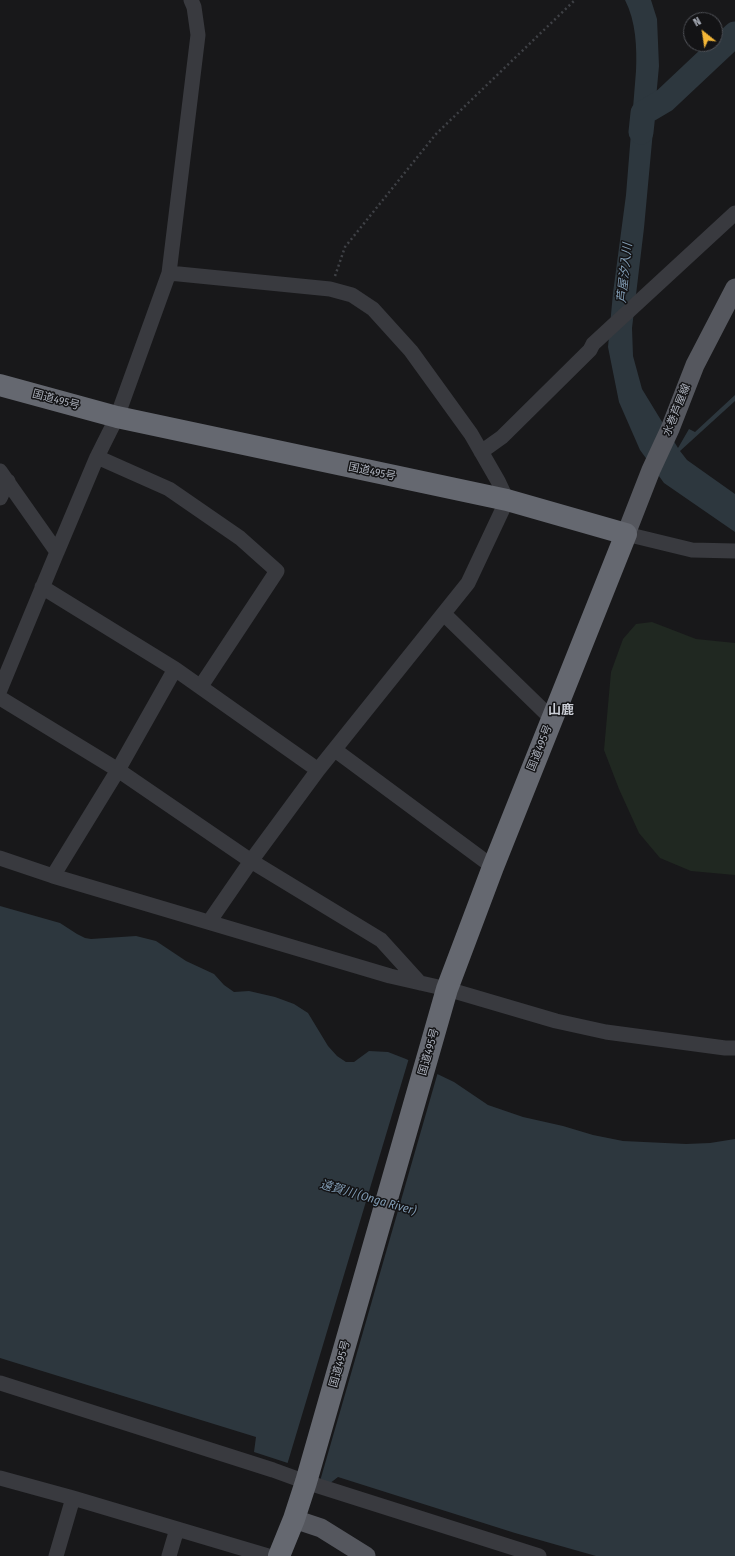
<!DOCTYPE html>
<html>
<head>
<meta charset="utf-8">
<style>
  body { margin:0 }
  #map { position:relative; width:735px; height:1556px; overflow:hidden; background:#18181a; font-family:"Fira Sans Condensed",sans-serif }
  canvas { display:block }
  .north { position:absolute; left:683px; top:12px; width:40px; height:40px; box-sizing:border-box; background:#131315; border:1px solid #4f5157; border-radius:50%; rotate:330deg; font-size:11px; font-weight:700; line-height:16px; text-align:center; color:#aaafba }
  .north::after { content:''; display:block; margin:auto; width:14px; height:18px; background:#f3b637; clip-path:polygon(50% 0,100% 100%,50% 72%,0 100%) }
</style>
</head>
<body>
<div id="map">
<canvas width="735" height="1556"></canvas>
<div class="north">N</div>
</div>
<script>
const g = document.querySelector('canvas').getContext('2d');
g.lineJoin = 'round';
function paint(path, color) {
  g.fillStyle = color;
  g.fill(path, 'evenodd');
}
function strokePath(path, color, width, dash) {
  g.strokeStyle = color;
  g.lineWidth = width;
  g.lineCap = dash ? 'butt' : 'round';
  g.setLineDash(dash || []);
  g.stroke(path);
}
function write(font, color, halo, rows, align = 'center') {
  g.font = font + ' "Fira Sans Condensed","Noto Sans JP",sans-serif';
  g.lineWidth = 3;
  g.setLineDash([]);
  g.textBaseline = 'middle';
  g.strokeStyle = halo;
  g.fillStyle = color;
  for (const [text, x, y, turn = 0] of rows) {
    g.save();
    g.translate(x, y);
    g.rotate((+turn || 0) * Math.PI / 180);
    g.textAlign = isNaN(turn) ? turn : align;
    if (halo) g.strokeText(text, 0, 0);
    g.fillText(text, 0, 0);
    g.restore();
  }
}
const green = new Path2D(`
  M652,622l44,17 39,4v232l-44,-4 -31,-13 -21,-25 -20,-44 -15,-39 7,-78 12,-33 13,-15z`);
const water = new Path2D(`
  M625,0h26l6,19 2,47 -15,162 -12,100 1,28 9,33 36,59 11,-19 6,3 40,-37v6l-55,50 7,9 48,34v38l-71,-49 -24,-33 -21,-48 -11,-55 5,-54 13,-98 10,-124c1,-23 0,-50 -11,-71z
  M0,906l60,17 17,11 8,4 6,1 45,-3 20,5 30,20 28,13 10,11 10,7 15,-1 26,6 19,7 14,9 20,33 9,10 9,6h8l15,-11 19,1 18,7 48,23 34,23 35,12 40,9 30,9 30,6 63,3 24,-1 25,-4v417h-139l-81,-23 -177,-56 -18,14 -20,-24 -46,-15 2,-15 -256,-79z`);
const pier = new Path2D(`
  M409,1058l29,14 -120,416 -24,-6 4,-14 -11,-3z`);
const river = new Path2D(`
  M641,132l2,-19 22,-13 70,-66`);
const path = new Path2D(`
  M335,276l10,-29 91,-113 139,-134`);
const minor = new Path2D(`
  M169,273l161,16 22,6 21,14 38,42 60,83 27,47 9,19 -39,83 -150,187 -67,91 -42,61
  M481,452l21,-15 88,-87 3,-6 142,-131
  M97,457l72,32 71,49 37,33 -76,115
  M0,471l57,81 -57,138
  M0,498l8,-17
  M626,534l66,16 43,1
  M57,552l40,-95 20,-40 52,-144 29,-238 -4,-28 -3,-7
  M42,587l133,82 143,101
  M444,614l108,105
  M0,698l118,72 133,91 130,79 39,43
  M335,750l158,117
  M0,858l53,18 337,100 57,13 109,32 50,11 119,16h10
  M53,876l65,-106 57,-101
  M0,1383l273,87 33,12 233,74
  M0,1478l73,20 195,58
  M56,1556l17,-58
  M169,1556l8,-27`);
const major = new Path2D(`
  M626,534l25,-64 19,-41 25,-64 40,-77
  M294,1519l27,9 45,28`);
const highway = new Path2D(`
  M0,385l117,32 390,83 119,34 -133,333 -46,122 -141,493 -12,37 -15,37`);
const streetNames = [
  ["国道495号",56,400,15],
  ["水巻芦屋線",677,410,-68],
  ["国道495号",372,472,12],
  ["国道495号",540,748,-68],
  ["国道495号",429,1052,-74],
  ["国道495号",340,1364,-74]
];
const waterNames = [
  ["芦屋汐入川",625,273,-84],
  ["遠賀川 (Onga River)",368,1198,16]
];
const quarterNames = [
  ["山鹿",561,710]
];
paint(green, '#202821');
paint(water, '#2d373e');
paint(pier, '#18181a');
strokePath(river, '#2d373e', 25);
strokePath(path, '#3f4146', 2.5, [2, 3]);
strokePath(minor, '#393a3f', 15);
strokePath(major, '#55575e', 19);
strokePath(highway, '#656870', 22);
write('11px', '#aaafba', '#131315', streetNames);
write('italic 12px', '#819cb4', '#131315', waterNames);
write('bold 13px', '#cbced6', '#131315', quarterNames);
</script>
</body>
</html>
